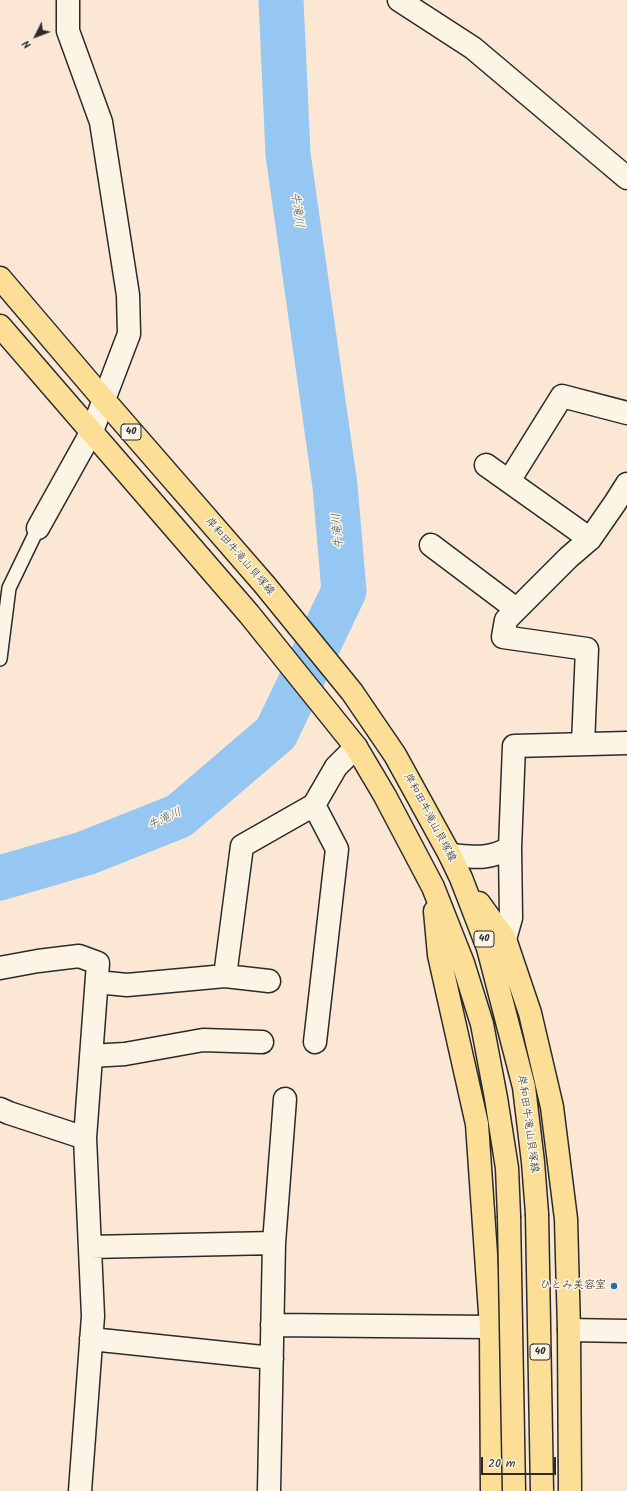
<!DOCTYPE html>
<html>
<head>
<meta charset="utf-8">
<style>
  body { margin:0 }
  #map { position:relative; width:627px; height:1491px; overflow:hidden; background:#fbe7d3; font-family:Kalam,sans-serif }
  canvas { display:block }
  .north { position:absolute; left:16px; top:16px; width:40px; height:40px; -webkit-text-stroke:3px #fcf5e5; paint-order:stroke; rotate:228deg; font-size:11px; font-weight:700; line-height:16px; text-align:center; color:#2b2b2b }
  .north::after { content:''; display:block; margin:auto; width:14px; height:18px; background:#2b2b2b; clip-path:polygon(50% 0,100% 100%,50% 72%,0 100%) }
  .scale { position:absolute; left:481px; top:1457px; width:75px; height:18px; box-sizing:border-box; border:2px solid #2b2b2b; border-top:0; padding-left:5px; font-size:12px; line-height:14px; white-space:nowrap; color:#2b2b2b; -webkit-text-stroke:3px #fcf5e5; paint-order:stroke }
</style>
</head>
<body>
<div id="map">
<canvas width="627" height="1491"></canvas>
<div class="north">N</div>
<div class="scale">20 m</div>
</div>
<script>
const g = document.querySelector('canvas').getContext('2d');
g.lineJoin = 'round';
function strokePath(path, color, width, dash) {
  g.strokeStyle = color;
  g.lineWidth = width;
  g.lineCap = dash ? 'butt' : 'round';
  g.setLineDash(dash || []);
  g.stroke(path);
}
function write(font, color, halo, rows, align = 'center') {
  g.font = font + ' Kalam,"Klee One",sans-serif';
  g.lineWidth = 3;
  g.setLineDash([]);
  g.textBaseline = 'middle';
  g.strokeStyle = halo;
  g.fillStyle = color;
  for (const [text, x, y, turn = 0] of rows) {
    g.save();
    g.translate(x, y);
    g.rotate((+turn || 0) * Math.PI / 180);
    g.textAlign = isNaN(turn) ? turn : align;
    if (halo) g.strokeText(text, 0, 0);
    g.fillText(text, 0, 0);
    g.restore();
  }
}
const river = new Path2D(`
  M0,878l86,-25 93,-37 97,-83 68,-142 -9,-105 -47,-332 -7,-154`);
const service = new Path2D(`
  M0,659l9,-71 29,-60`);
const minor = new Path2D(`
  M399,0l74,48 154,130
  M486,465l104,74
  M509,481l53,-85 65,17
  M38,528l54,-97 37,-97 -1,-39 -27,-173 -33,-91v-31
  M431,545l85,64
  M583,744l4,-95 -84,-12 3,-17 63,-63 21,-18 25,-36 12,-19
  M314,805l23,44 -22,193
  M450,855c25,2 37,5 60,-7
  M505,939l6,-21 -1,-70 4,-102 113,-3
  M0,968l38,-7 41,-5 19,7 -13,175 8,178 -13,175
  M225,976l17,-130 72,-41 22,-38 20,-20
  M97,982l30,3 98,-9 44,5
  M91,1056l34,-2 78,-14 59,2
  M0,1109l9,4 76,25
  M90,1247l184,-4
  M272,1325l219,2
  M569,1330l58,1
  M91,1339l181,19
  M269,1491l5,-248 11,-144`);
const primary = new Path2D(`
  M0,278l104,122 160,184 88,108 43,63 55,100 11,23 27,70 36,139 9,75 4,52
  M0,326l249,288 107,133 29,49 48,91 30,76 19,61 14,74 11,70 2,48
  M479,903l26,36 25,74 22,94 14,112 3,111 1,161
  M435,911l4,44 38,169 14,203 1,164`);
const primaryBridge = new Path2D(`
  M537,1214l5,277
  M509,1216l5,275`);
const markers = [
  [614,1286,4,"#1f6fb2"]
];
const shields = [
  [131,432,20],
  [484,939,20],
  [540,1352,20]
];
const shieldNames = [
  ["40",131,432],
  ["40",484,939],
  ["40",540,1352]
];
const streetNames = [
  ["岸和田牛滝山貝塚線",239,557,49],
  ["岸和田牛滝山貝塚線",429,818,62],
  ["岸和田牛滝山貝塚線",527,1124,82]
];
const poiNames = [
  ["ひとみ美容室",606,1286]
];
const waterNames = [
  ["牛滝川",296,210,82],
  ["牛滝川",339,531,-95],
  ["牛滝川",165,820,-25]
];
strokePath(river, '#96c6f2', 45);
strokePath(service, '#2b2b2b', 16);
strokePath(minor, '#2b2b2b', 25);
strokePath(primary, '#2b2b2b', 25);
strokePath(service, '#fcf5e5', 13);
strokePath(minor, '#fcf5e5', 22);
strokePath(primary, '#fcde96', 22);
strokePath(primaryBridge, '#2b2b2b', 25, []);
strokePath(primaryBridge, '#fcde96', 22);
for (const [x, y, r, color] of markers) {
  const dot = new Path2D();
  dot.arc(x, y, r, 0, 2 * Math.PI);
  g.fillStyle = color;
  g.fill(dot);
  strokePath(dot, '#fcf5e5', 1.5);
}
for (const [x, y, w] of shields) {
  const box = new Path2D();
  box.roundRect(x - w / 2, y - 8, w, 16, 3);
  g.fillStyle = '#fcf5e5';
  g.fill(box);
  strokePath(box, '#2b2b2b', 1);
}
write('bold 10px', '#2b2b2b', null, shieldNames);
write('11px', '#2b2b2b', '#fcf5e5', streetNames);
write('11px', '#2b2b2b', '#fcf5e5', poiNames, 'right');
write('italic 12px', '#4b5a67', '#fcf5e5', waterNames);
</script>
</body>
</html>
